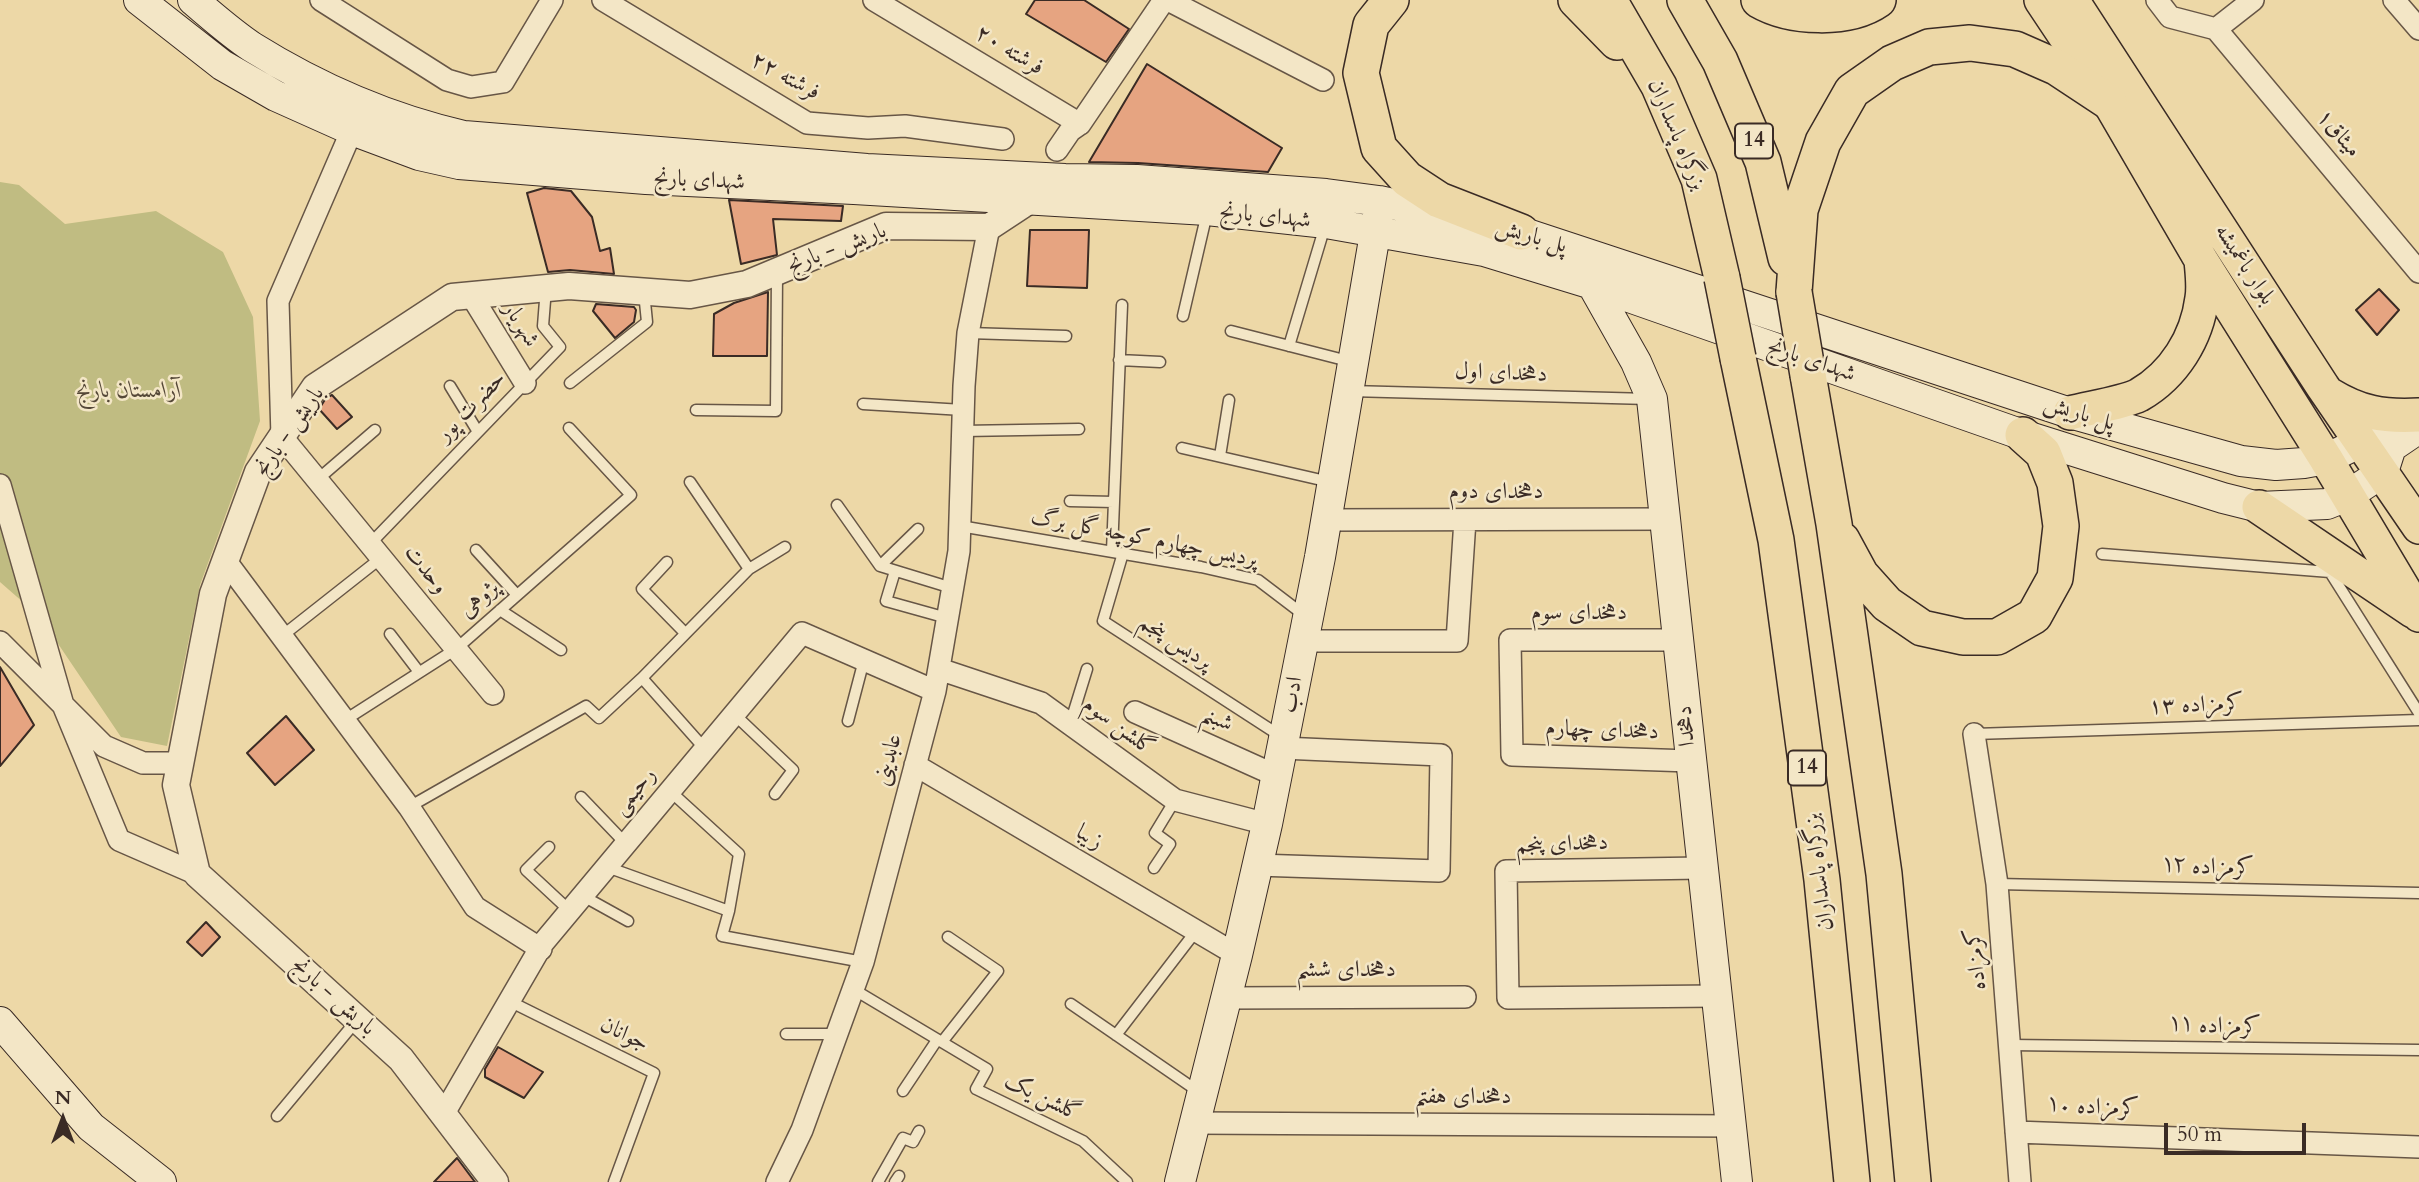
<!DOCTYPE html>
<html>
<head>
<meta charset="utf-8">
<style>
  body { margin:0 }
  #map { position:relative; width:2419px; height:1182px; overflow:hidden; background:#edd8a7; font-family:Cardo,serif }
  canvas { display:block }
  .north { position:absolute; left:28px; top:1084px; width:70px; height:70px; -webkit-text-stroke:5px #f3e6c6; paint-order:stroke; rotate:0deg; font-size:19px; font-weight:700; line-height:28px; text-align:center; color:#3a2b25 }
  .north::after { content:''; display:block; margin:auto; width:24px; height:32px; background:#3a2b25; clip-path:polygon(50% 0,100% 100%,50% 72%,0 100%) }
  .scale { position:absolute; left:2164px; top:1123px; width:142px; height:32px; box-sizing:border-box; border:4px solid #3a2b25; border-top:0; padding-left:9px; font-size:21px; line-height:24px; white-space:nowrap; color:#3a2b25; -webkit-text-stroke:5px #f3e6c6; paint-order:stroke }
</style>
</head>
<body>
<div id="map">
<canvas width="2419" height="1182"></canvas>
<div class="north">N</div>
<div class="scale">50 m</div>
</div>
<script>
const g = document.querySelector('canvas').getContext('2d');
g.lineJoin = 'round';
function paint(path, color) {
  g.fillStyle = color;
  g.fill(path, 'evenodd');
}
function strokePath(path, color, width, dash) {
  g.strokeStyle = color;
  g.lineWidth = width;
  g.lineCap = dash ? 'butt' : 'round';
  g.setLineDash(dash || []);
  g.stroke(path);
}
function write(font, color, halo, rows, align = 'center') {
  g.font = font + ' Cardo,Amiri,serif';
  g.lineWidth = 5;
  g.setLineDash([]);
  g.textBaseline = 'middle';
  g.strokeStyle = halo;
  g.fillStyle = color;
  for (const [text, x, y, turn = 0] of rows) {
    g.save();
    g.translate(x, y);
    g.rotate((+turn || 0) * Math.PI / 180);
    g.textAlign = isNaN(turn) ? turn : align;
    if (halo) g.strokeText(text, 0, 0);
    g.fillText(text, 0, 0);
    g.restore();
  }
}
const green = new Path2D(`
  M0,182l19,3 46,39 91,-13 67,41 30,65 7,104 -60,164 -33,161 -46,-9 -81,-120 -40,-35z`);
const building = new Path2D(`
  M1035,0h49l45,29 -23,33 -80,-48z
  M1147,64l135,84 -14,24 -130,-9 -49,-1z
  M544,188l27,3 21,26 8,34 10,-3 4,26 -44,-4 -22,2 -21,-79z
  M729,200l114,6 -2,15 -68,-2 4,36 -36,9z
  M1030,230h59l-2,58 -60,-2z
  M2379,289l20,21 -22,25 -21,-25z
  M768,292l-1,64h-54l1,-42 20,-11z
  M596,304l38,3 2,3 -2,12 -19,16 -22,-27z
  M332,395l20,22 -15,12 -18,-20 7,-11z
  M0,667l34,58 -34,41z
  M286,716l28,34 -39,35 -28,-32z
  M206,922l14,15 -18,19 -15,-14z
  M498,1047l45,25 -19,26 -39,-21v-8z
  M457,1158l18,24h-41z`);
const service = new Path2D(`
  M1183,316l24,-103
  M1231,331l121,31
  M968,333l98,3
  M1289,346l36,-120
  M1119,360l41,2
  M570,383l77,-61 -3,-30
  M450,386l28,46
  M1350,391l299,8
  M863,404l100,6
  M696,410l80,1 1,-137
  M963,431l116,-2
  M1182,448l148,34
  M1220,456l9,-56
  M317,480l58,-50
  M690,482l59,87
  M1070,501l44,1
  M837,505l43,61 72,22
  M960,526l241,41 57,13 46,35
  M370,544l190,-197 -17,-21 3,-38
  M476,550l41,45
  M1112,551l10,-246
  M1123,553l-20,68 179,116
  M2102,554l228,18 89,141
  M667,562l-25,27 43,44
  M880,566l38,-37
  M895,571l-9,30 61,17
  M500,610l61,40
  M390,634l29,38
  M282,636l99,-78
  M734,714l59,56 -18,24
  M345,720l111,-71 175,-154 -62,-67
  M848,721l16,-61
  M1070,724l17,-55
  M1974,734l445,-14
  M705,749l-63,-71 107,-109 36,-22
  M670,791l69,63 -10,57
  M581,797l45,47
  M409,807l177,-101 13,12 43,-40
  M549,847l-23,23 44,41
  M607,867l122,44 -7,25 141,26
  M1154,868l16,-24 -15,-11 20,-33
  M1997,884l422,9
  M583,896l45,25
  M853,989l134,80 -11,20 107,52 44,41
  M509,1001l145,72 -40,109
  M1071,1004l128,88
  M786,1034h50
  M1116,1035l80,-104
  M942,1042l56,-71 -50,-34
  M2010,1045l409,5
  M903,1091l34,-51
  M277,1116l80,-96
  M878,1182l25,-44 10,4 6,-11
  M895,1182l4,-6`);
const minor = new Path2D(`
  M321,0l126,80 24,7 32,-5 49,-82
  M603,0l204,123 61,5 37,-2 98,13
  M874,0l206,124
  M1168,0l155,80
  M2157,0l13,17 46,12
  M2394,0l25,29
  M2216,29l203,243
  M2216,29l37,-29
  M352,130l-74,171 4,136 211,257
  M1057,150l13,-19 10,-7 84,-124
  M471,295l54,88
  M0,485l63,220 56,135 78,34
  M1326,520l340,-1
  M225,560l184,247 66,100 66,42
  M1679,640h-169l2,115 178,6
  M1304,641h153l8,-121
  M0,642l104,104 39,17h37
  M939,669l102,34 134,97 92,24
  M1135,712l142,64
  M1974,734l23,150 23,298
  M915,765l322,190
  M1257,865l182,6 2,-116 -159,-7
  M1702,868l-196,3 2,127 209,-2
  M1226,998l239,-1
  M443,1115l100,-172 259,-310 133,58
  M1194,1123l538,3
  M2016,1132l403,15
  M777,1182l25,-52 61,-168 72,-271 24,-140 5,-165 4,-53 21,-106`);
const tertiary = new Path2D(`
  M495,1182l-94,-123 -204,-185 -21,-89 37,-191 45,-122 57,-85 137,-90 117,-11 121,9 57,-11 139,-58 103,1 41,-27`);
const secondary = new Path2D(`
  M139,0l83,65 54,31 76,34 67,25 40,9 187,15 208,10 353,21 119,13 158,28 108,33 431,151 200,63 36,9 68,-3 20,-8 36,-24 8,-25 28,-19
  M193,0c19,16 38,33 59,47 64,40 138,72 212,89l403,33 198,10 72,1 189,14 53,7 142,31 549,181 171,48 35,4 28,-2 22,-4 35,-17 23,3
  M1592,284l44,78 16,37 85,783
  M0,1022l91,105 70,55
  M1180,1182l57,-227 30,-131 53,-267 58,-341`);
const primary = new Path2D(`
  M2041,0l68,102 92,158 125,199 93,156
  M2072,0l251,387 96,140
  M2329,394c31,19 54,23 90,21
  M2070,413c19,-5 53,-10 69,-18 35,-20 58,-57 63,-97 2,-12 0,-26 -1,-38
  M2259,507l154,104`);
const trunk = new Path2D(`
  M1391,0l-20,25 -10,48 18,75 28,31 32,21 82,32
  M1576,0l41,42
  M1609,0l50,86 40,93 23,99
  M1685,0l35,61 43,101 23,96
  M1759,0c31,18 89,21 119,0
  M1794,292l6,-82 23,-68 29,-51 40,-28 37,-16 41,-4 45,6 41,18 53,35
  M1738,358l38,182 46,340 30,302
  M1808,375l26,149 50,350 29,308
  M1842,540l19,35 26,29 35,24 41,9h34l37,-21 21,-38 6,-52 -6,-43 -12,-30 -20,-18`);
const trunkBridge = new Path2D(`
  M1722,278l16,80
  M1794,292l14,83`);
const shields = [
  [1754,141,38],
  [1807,768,38]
];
const shieldNames = [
  ["14",1754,141],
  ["14",1807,768]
];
const streetNames = [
  ["۲۰ فرشته",1009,51,31],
  ["۲۲ فرشته",785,77,29],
  ["میثاق۱",2338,134,50],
  ["بزرگراه پاسداران",1676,135,67],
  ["شهدای بارنج",699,181,3],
  ["شهدای بارنج",1265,217,6],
  ["پل باریش",1531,237,16],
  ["باریش - بارنج",837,249,-21],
  ["بلوار باغمیشه",2244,265,57],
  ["شهریار",520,325,58],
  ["شهدای بارنج",1811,361,19],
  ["دهخدای اول",1501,374,2],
  ["حضرت پور",472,407,-46],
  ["پل باریش",2079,414,17],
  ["باریش - بارنج",290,432,-55],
  ["دهخدای دوم",1496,493],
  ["پردیس چهارم کوچه گل برگ",1144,539,11],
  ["وحدت",425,570,51],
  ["پژوهی",480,600,-41],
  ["دهخدای سوم",1579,614],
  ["پردیس پنجم",1175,643,33],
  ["ادب",1293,695,-79],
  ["کرمزاده ۱۳",2196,706,-2],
  ["شبنم",1217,720,24],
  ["دهخدا",1687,726,-95],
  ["گلشن سوم",1118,727,36],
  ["دهخدای چهارم",1602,731,2],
  ["عابدینی",889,760,-75],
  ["رحیمی",635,792,-50],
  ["زیبا",1089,838,31],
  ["دهخدای پنجم",1562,845,-2],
  ["کرمزاده ١٢",2208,868,1],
  ["بزرگراه پاسداران",1820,872,-97],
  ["کرمزاده",1977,959,-95],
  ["دهخدای ششم",1346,971],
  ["باریش - بارنج",333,997,42],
  ["کرمزاده ١١",2215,1027,1],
  ["جوانان",624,1035,26],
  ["گلشن یک",1042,1098,26],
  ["دهخدای هفتم",1463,1098],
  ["کرمزاده ١٠",2093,1108,2]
];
const parkNames = [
  ["آرامستان بارنج",129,392]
];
paint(green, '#c0bc82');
paint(building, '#e6a481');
strokePath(building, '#3a2b25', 2);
strokePath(service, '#675646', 13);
strokePath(minor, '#675646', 24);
strokePath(tertiary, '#675646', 29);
strokePath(secondary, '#3a2b25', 32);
strokePath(primary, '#3a2b25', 36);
strokePath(trunk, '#3a2b25', 38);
strokePath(service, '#f3e6c6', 10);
strokePath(minor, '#f3e6c6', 21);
strokePath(tertiary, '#f3e6c6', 26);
strokePath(secondary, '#f3e6c6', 30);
strokePath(primary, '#edd8a7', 33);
strokePath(trunk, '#edd8a7', 35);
strokePath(trunkBridge, '#3a2b25', 38, []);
strokePath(trunkBridge, '#edd8a7', 35);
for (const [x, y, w] of shields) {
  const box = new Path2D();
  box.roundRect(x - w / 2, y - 17.5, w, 35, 5);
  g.fillStyle = '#f3e6c6';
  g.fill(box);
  strokePath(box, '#3a2b25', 2);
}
write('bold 21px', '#3a2b25', null, shieldNames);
write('23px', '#3a2b25', '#f3e6c6', streetNames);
write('italic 23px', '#554838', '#f3e6c6', parkNames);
</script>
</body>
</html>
